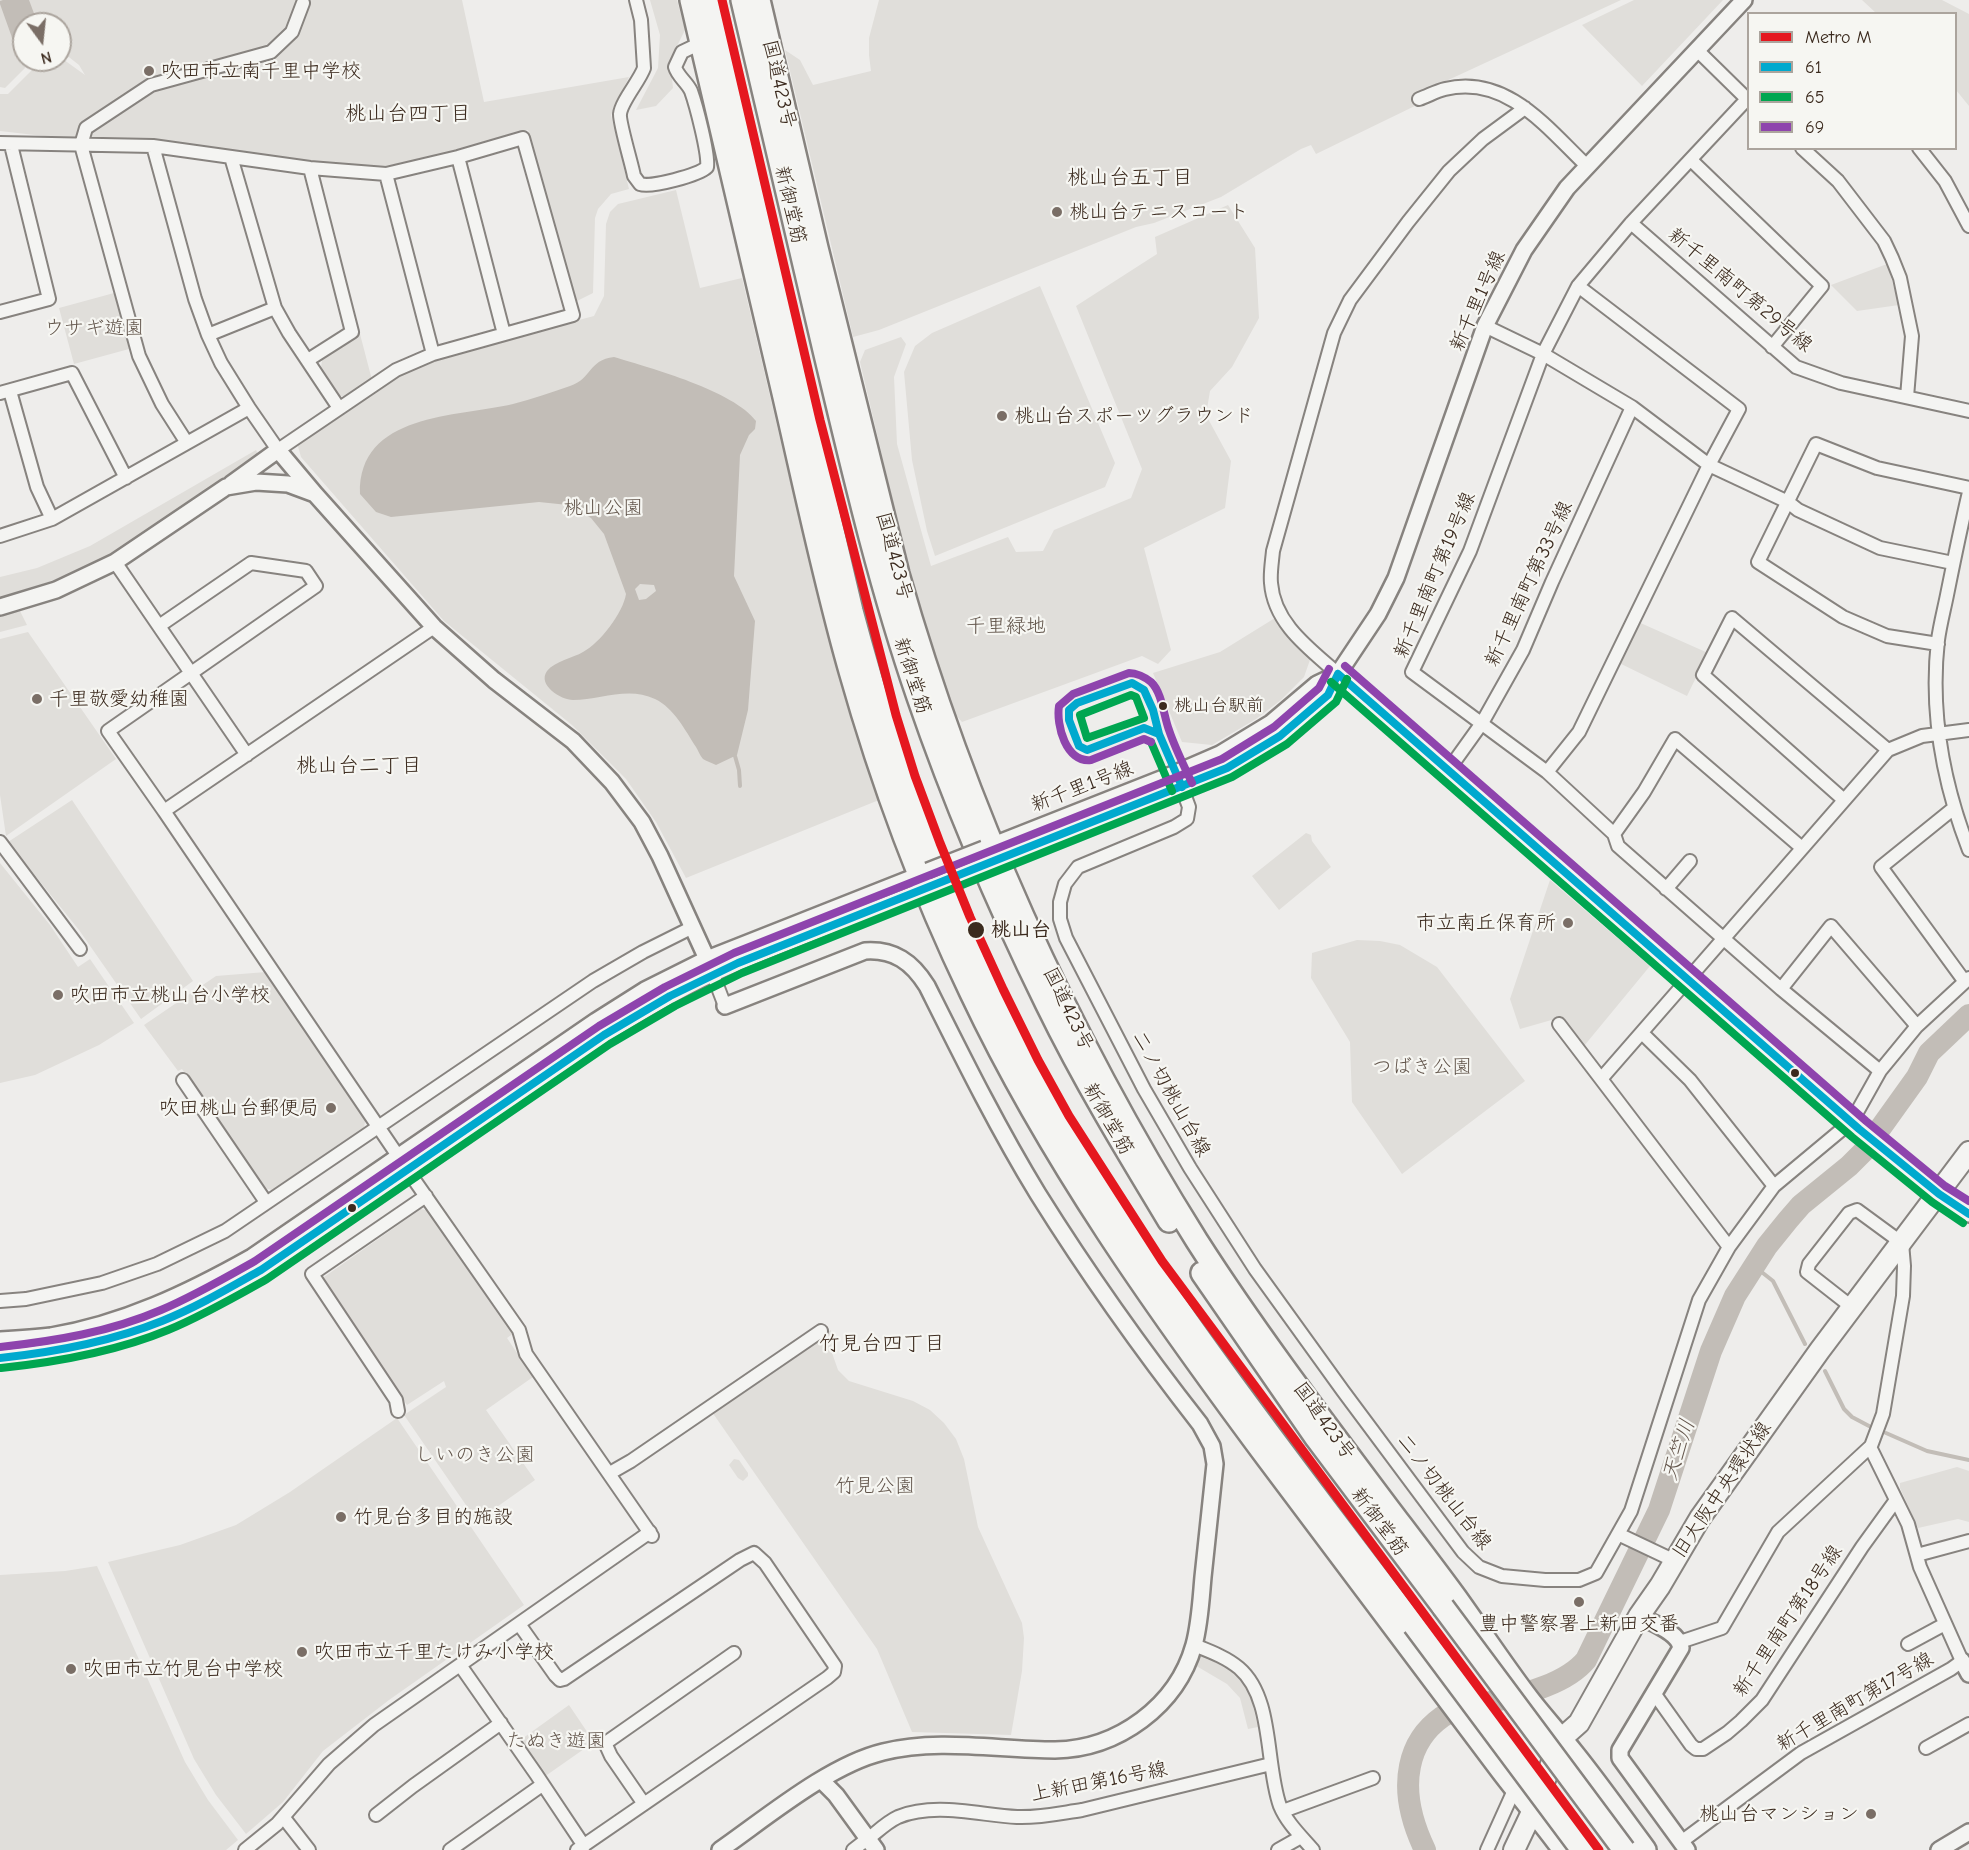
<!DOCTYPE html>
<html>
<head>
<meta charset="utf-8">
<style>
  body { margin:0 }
  #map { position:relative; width:1969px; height:1850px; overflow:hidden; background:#eeedeb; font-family:"Comic Neue",sans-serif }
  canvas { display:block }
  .legend { position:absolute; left:1747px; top:12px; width:210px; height:138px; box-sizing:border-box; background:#f6f6f2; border:2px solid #aba49d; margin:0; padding:8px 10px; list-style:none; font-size:18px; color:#3b2a1e }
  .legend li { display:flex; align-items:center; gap:12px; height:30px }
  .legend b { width:30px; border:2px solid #aba49d }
  .north { position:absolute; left:12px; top:12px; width:60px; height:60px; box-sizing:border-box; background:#f6f6f2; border:2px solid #aba49d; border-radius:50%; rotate:165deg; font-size:16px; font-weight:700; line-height:24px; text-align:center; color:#3b2a1e }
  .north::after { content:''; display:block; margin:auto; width:21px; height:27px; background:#7a6e66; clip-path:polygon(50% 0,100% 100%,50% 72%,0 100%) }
</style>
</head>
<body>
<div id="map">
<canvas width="1969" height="1850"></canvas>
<ul class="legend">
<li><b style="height:8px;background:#e5171f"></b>Metro M</li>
<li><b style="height:8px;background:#00a9ce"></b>61</li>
<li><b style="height:8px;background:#00a651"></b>65</li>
<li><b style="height:8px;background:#8e44ad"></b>69</li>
</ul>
<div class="north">N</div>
</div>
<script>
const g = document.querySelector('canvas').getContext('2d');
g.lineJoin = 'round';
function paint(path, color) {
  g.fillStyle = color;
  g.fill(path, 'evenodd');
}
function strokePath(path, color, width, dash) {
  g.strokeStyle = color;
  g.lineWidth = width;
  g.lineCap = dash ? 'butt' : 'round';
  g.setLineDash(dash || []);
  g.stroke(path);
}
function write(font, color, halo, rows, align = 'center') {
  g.font = font + ' "Comic Neue","Klee One",sans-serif';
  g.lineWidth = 4.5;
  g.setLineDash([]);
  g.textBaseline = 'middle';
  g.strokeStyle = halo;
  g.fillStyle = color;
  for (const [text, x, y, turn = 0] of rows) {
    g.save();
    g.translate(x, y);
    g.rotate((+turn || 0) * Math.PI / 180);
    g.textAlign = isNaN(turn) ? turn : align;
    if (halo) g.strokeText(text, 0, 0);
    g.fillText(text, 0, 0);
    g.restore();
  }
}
const built = new Path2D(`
  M0,0h462l22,102 145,-25 -18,38 18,74 -18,5 -13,15 -3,9 -2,75 -18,9 -47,-172 -113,31 -38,6 -39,-1 -177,-26 -100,-2 -61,-7v-37h8l34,-34h18v-3l25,18 -6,-10 -19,-15v-26h-36v36h9l-28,28 -5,-1z
  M650,0h27l8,30 -15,30 3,28 -17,18 -20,4 22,-42 2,-33z
  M879,0h742l-203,94 3,9 -105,51 -5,-9 -10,4 -80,48 -67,26 -18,4 -257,103 -26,7 -68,-287 15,10 13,25 58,-14 -2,-16v-17z
  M1634,0h89l-81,86 -60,-61z
  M1862,0h80l27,14v92l-13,-16v-76l-80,-1z
  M676,190l24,98 42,-10 75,316 35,130 27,76 -193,78 -30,-56 -30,-43 -54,-54 -128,-104 -143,-164 -4,-14 105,-71 36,-15 156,-41 10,-20 2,-72 4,-12 8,-8z
  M1228,205l27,43 4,70 -27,49 -22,24 -4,24 25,46 -6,47 -81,40 27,102 -13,14 -16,-8 -180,66 -8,-9 -45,-143 -49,-208 5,-12 36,-13 5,7 -12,33 3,67 34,122 77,-29 8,15 27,-1 11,-21 77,-32 11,-29 -66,-163 81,-52 -2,-17z
  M1887,264l12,41 -42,6 -26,-26z
  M1040,286l75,177 -10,24 -170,69 -8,-25 -15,-71 -8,-88 11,-26 17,-13z
  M114,293l15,56 -55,15 -15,-56z
  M360,334l12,46 -25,16h-8l-18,-28 1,-8z
  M256,450l3,6 -148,100 -59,25 -52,16v-20l37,-9 53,-22z
  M20,611l7,14 -27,7v-17z
  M1275,618l14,20 22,19 -7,20 -23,23 -25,19 -44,26 -30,-3 -29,-69 67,-21z
  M1636,621l72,32 -21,43 -70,-34z
  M28,632l88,127 -110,77 -6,-41v-156z
  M72,800l121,181 -52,38 -62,-89 -71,-88z
  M1306,833l5,2 1,6 19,26 -52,43 -27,-34z
  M0,863l50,62 28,42 12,-8 44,64 -35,22 -64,30 -35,8z
  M1550,880l100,86 -66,80 -22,-29 -42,12 -10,-30z
  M1357,940l23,1 20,4 37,22 88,114 -123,93 -50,-72 -2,-60 -39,-64 1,-25z
  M266,972l100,145 -2,10 -92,63 -8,-2 -82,-119 -4,2 -34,-46 72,-49z
  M689,975v4l-175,110h-3l1,-3 75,-51 63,-40z
  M421,1209l10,2 83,122 -7,5 26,39 -47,33 49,70 -58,41 -73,-106 42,-28 -2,-6 -37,24 -82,-121 -1,-7z
  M201,1292l3,2v3l-88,36 -116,21v-7l101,-16 55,-18z
  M831,1330l1,23 6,17 11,11 64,20 17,9 14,13 12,16 8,20 14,68 44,96 2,15 -2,33 -11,64 -99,-3 -35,-83 -165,-237z
  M397,1418l127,187 -135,95 -66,51 -40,51 -37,32 -30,-39 -22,-36 -86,-197 72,-17 56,-20 54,-33z
  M734,1459l5,1 9,13v3l-5,5 -5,-3 -9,-13z
  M1957,1467l12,4v51l-11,-3 -40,9 -18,-40v-5z
  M97,1566l88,196 23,38 30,40 -12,10h-226v-275l65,-4z
  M1199,1656l26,10 17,15 9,16 7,30 -10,2 -8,-31 -13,-14 -34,-20 3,-6z
  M569,1705l25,37 -50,35 -25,-36z`);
const water = new Path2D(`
  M3,0h26l9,24h-14v19l-9,3 -15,-42v-3z
  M614,357c37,11 120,34 142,64l-1,8 -6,6 -9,20 -6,121 21,45 -7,89 -11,45 -21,10c-4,-2 -10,-4 -13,-6 -3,-3 -5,-9 -7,-12 -11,-17 -22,-39 -41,-48 -27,-13 -55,1 -82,1 -12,0 -36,-15 -26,-29 8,-10 26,-13 36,-19 17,-9 40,-39 43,-58l-22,-60 -13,-16 -23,-13 -29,-3 -148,15 -15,-5 -16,-18c-2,-81 97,-77 153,-90 19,-5 39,-12 57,-18 22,-7 18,-26 44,-29zM640,584l14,1 2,6 -10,8 -7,1 -4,-11z`);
const stream = new Path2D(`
  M735,756l4,14 1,16
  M1754,1266l19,15 32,63
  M1825,1371l19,38 8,8 17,9
  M1886,1433l41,18 42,9`);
const river = new Path2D(`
  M1425,1850c-13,-27 -21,-55 -15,-84 4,-20 15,-37 32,-49 8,-6 21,-7 30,-10 35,-10 90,-18 114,-47l73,-150 52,-159 24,-55 32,-50 21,-26 13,-15 48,-39 15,-15 53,-74 12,-24 40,-38`);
const minor = new Path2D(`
  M636,0l5,20 3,48c-4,12 -23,34 -24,46 -1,8 12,51 14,62l6,8c11,4 59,-9 67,-17 2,-13 -11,-62 -16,-76 -4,-9 -13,-14 -16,-24l7,-15 19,-9
  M1697,50l51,50
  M1748,98l-117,125 -53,63 -35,68 -73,197 -58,121 135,100 67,62 4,12 163,143 99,82
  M1419,99c9,-3 17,-8 26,-10 62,-15 103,40 142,77
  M0,143l153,3 157,22 76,6 72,-17 65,-19 50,177 -140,39 -37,16 -118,80 -29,-42 -28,-45 -13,-28 -13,-36 -42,-153
  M1802,148l36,33 46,60 8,17 8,20 12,58 -5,61
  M1919,148l26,33 24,45
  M231,157l44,151 14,25 50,75
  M458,157l46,177
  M1691,160l131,126 -50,61
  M386,174l47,180
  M1631,223l165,144 45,16 128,28
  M0,312l49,-13 -38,-154
  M1485,326l58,28 89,53 77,58 79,37 10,8 82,38 73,15
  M208,335l67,-27
  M308,360l44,-28 -42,-164
  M10,391l27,96 15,32
  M0,393l72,-20 54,105
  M187,443l-25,-39 -23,-48 -58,-211 5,-17 65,-43 120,-33 21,-20 11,-29
  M1969,492c-8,34 -15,68 -22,103 -3,15 -7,30 -9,45 -8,71 5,143 31,210
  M0,536l52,-17 197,-111
  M115,562l132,193
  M159,626l92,-63 55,8 10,15 -208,145 56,80
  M434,627l-270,184 251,370 104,149 7,24 126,182
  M1938,644l-51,-8 -44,-19 -85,-55 58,-118 61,24 92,20
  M1338,674c-28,-25 -64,-50 -67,-91 -1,-10 1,-21 2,-32l61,-218 16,-33 58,-78 41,-51 34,-32 42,-31
  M1449,769l33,-46 41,-73 29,-68 80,-175
  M1547,772l32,-40 130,-267 30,-56 -161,-123
  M1179,780l10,27 -2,12 -13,8 -96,40 -13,17 -5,18v17l6,19 78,151 46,79 65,101 88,122 120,161 16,15 23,9 43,4h34l17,-7 35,-62 68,-211 30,-53 45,-61 78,-65 28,-50 37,-45 52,-48
  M1844,800l-141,-125 29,-57 156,132
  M1954,808l-73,59 84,115
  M1614,834l30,-42 31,-53 127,109
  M0,842l80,107
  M1666,889l24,-28
  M707,959l18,47
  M1781,989l50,-63 86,100
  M1559,1024l42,55
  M1642,1033l48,47 84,106
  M183,1080l83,122
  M1729,1247l-128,-168 287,-329 34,-14 47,-6
  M0,1301l26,-2 76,-16 55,-19 68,-33 368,-250 50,-29 50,-25
  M398,1411l-2,-11 -84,-126 114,-78
  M610,1473l21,-12 190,-130
  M1618,1534l57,27
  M1917,1555l52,-14
  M519,1624l36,51 5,5 4,-1 176,-119 14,-7 11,10 70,103 -1,6 -7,6 -250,172
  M1680,1642l42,-14 56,-96 93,-86 12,-32 20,-118 1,-30 -2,-23 -45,-33 -8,3 -40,51 -2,8 46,36
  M1908,1644l37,-20
  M1194,1645c15,6 32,12 45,23 35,30 26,96 41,138 7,17 21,30 33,44
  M460,1665l76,109 48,72
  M1654,1693l37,52 5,4h7l24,-16 14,-12 21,-21 100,-153 34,-47
  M1926,1748l43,-24
  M644,1804l-33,-48 -5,-11 1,-3 127,-89
  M1283,1811l90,-33
  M376,1815l37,-29 88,-63
  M284,1818l25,32
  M868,1839c10,-8 19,-17 30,-22 37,-15 81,-2 119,0 22,1 44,-4 65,-7l189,-46
  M1681,1842l120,-89 150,-84 11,-8 -42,-94 -12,-43 -38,-77
  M245,1850l32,-26 52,-60 45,-39 276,-193
  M450,1850l92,-65
  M853,1850l9,-7
  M1278,1850l23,-13
  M1487,1850l28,-62`);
const tertiary = new Path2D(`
  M231,484l47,-34 37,44
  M0,607l56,-17 59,-28 111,-75 30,-5 32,2 27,10 119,133 60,53 79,61 39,41 30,40 18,34 47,103
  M1338,674l521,455 80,65 30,20
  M986,848l190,-75 44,-19 51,-31 46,-39 21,-10
  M990,863l237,-95 53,-32 48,-41 10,-21 40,-60 18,-36 89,-252 39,-76 43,-62 177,-188
  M0,1340c17,-1 34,-2 51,-4 72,-12 137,-43 201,-79l344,-236 49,-31 62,-31 220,-87
  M0,1358c50,-5 102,-14 149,-32 39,-14 76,-36 112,-56l343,-235c35,-22 70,-43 108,-61 72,-33 148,-58 222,-88
  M1639,1616c13,7 40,16 42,32l-61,102v8l67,92
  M1962,1661l7,13
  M821,1780l15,15 40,55
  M720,1850c46,-32 109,-85 163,-98 56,-14 115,-2 172,-2 63,-1 122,-44 139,-105 6,-22 7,-46 9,-68 4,-38 8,-75 12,-113l-3,-18 -12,-22c-58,-74 -112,-150 -162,-230 -41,-67 -76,-138 -111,-208 -15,-24 -33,-37 -62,-35l-140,55
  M1939,1850l30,-18`);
const primary = new Path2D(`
  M1514,1850l19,-40 28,-71 18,-16 60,-107 21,-30 40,-68 120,-168 149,-198`);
const trunk = new Path2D(`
  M691,0c31,132 63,264 93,397 21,91 40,183 66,274 31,110 71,218 121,322 79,167 187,318 297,466 77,103 154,206 232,309 21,28 44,54 64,82
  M708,0l144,611c42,157 96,311 174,454 109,200 251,379 388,560
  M742,0c27,117 55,233 82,350 28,117 55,234 94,347 36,105 80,208 129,308 36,74 79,145 122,216
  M759,0l58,248 81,326c67,234 169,460 299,667 59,92 126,180 192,268 22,29 45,59 67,89 25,35 48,70 74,104 14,18 29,34 43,52 25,31 48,64 72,96
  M1202,1273l114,165 127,169`);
const tertiaryBridge = new Path2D(`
  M928,871l56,-22
  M934,886l56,-23`);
const trunkBridge = new Path2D(`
  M1443,1607l181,243
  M1414,1625l168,225`);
const bus1 = new Path2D(`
  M1338,674l521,455 80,65 30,20
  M1132,683l12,7 9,20 6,24 -15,-6 -57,22 -8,-4 -10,-26v-10l8,-7z
  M1159,734l23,53
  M0,1358c56,-6 110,-16 162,-37 35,-14 67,-33 99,-51l343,-235 66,-39 68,-33 489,-195 53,-32 48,-41 10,-21`);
const bus2 = new Path2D(`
  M1331,682l521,455 80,65 31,21
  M1131,695l5,2 8,21 -57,20 -7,-23z
  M1151,742l21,49
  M1,1368c57,-6 114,-16 167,-38 34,-14 67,-33 99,-51l343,-235 65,-38 67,-33 490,-196 55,-33 49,-42 11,-23`);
const bus3 = new Path2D(`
  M1345,666l521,455 79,65 24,15
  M1151,742l-7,-3 -53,21c-25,3 -35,-35 -32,-54l14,-12 56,-21c7,0 16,4 22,9 11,10 13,35 18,48 6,18 15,36 23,53
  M0,1347c55,-6 110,-15 161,-37 33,-14 64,-32 94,-49l344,-235 66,-39 69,-34 488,-194 52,-32 45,-39 10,-19`);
const metro1 = new Path2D(`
  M722,0l98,420 76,295 19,61 25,67 30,74 33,72 35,71 31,56 93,145 437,589`);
const markers = [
  [149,71,6,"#7a6e66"],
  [1057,212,6,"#7a6e66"],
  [1002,416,6,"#7a6e66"],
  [37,699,6,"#7a6e66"],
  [1163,706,5,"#3b2a1e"],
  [1568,923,6,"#7a6e66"],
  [976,930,9,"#3b2a1e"],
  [58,995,6,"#7a6e66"],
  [1795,1073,5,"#3b2a1e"],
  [331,1108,6,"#7a6e66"],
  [352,1208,5,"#3b2a1e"],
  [341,1517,6,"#7a6e66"],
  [1579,1602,6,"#7a6e66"],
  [302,1652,6,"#7a6e66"],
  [71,1669,6,"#7a6e66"],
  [1871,1814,6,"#7a6e66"]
];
const busNames = [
  ["桃山台駅前",1174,706]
];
const poiNames = [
  ["吹田市立南千里中学校",161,71],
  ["桃山台テニスコート",1069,212],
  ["桃山台スポーツグラウンド",1014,416],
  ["千里敬愛幼稚園",49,699],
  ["市立南丘保育所",1556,923,"right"],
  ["吹田市立桃山台小学校",70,995],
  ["吹田桃山台郵便局",319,1108,"right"],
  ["竹見台多目的施設",353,1517],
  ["豊中警察署上新田交番",1579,1624,"center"],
  ["吹田市立千里たけみ小学校",314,1652],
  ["吹田市立竹見台中学校",83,1669],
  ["桃山台マンション",1859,1814,"right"]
];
const streetNames = [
  ["国道423号",779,84,77],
  ["新御堂筋",790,205,77],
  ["新千里南町第29号線",1740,290,40],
  ["新千里1号線",1478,301,-66],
  ["国道423号",894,556,75],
  ["新千里南町第19号線",1435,575,-67],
  ["新千里南町第33号線",1529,584,-65],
  ["新御堂筋",912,676,72],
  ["新千里1号線",1082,787,-21],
  ["国道423号",1068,1009,64],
  ["二ノ切桃山台線",1171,1094,61],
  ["新御堂筋",1108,1119,60],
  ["国道423号",1324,1421,54],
  ["旧大阪中央環状線",1722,1490,-56],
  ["二ノ切桃山台線",1444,1492,52],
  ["新御堂筋",1379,1522,53],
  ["新千里南町第18号線",1788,1621,-56],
  ["新千里南町第17号線",1855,1702,-30],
  ["上新田第16号線",1099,1782,-11]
];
const parkNames = [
  ["ウサギ遊園",94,328],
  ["桃山公園",603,508],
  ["千里緑地",1006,626],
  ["つばき公園",1422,1067],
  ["しいのき公園",475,1455],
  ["竹見公園",875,1486],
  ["たぬき遊園",556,1741]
];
const stopNames = [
  ["桃山台",991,930]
];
const neighbourhoodNames = [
  ["桃山台四丁目",408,114],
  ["桃山台五丁目",1130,178],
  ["桃山台二丁目",359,766],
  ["竹見台四丁目",882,1344]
];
const waterNames = [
  ["天竺川",1679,1450,-72]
];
paint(built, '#e0deda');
paint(water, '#c2bdb7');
strokePath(stream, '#c2bdb7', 4);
strokePath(river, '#c2bdb7', 22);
strokePath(minor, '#87837f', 16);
strokePath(tertiary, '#87837f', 20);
strokePath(primary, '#87837f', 24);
strokePath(trunk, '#87837f', 26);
strokePath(minor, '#f4f4f2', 12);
strokePath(tertiary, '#f4f4f2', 15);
strokePath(primary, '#f4f4f2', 20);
strokePath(trunk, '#f4f4f2', 21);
strokePath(tertiaryBridge, '#87837f', 20, []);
strokePath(trunkBridge, '#87837f', 26, []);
strokePath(tertiaryBridge, '#f4f4f2', 15);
strokePath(trunkBridge, '#f4f4f2', 21);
strokePath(bus1, '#00a9ce', 8);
strokePath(bus2, '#00a651', 8);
strokePath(bus3, '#8e44ad', 8);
strokePath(metro1, '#e5171f', 9);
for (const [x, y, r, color] of markers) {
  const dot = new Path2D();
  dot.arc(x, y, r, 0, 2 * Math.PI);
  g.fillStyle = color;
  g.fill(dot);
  strokePath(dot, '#f6f6f2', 2);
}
write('18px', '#3b2a1e', '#f6f6f2', busNames, 'left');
write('20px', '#3b2a1e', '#f6f6f2', poiNames, 'left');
write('20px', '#3b2a1e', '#f6f6f2', streetNames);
write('20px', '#61544a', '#f6f6f2', parkNames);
write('bold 20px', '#3b2a1e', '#f6f6f2', stopNames, 'left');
write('21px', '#3b2a1e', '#f6f6f2', neighbourhoodNames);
write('italic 21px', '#64564c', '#f6f6f2', waterNames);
</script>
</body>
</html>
